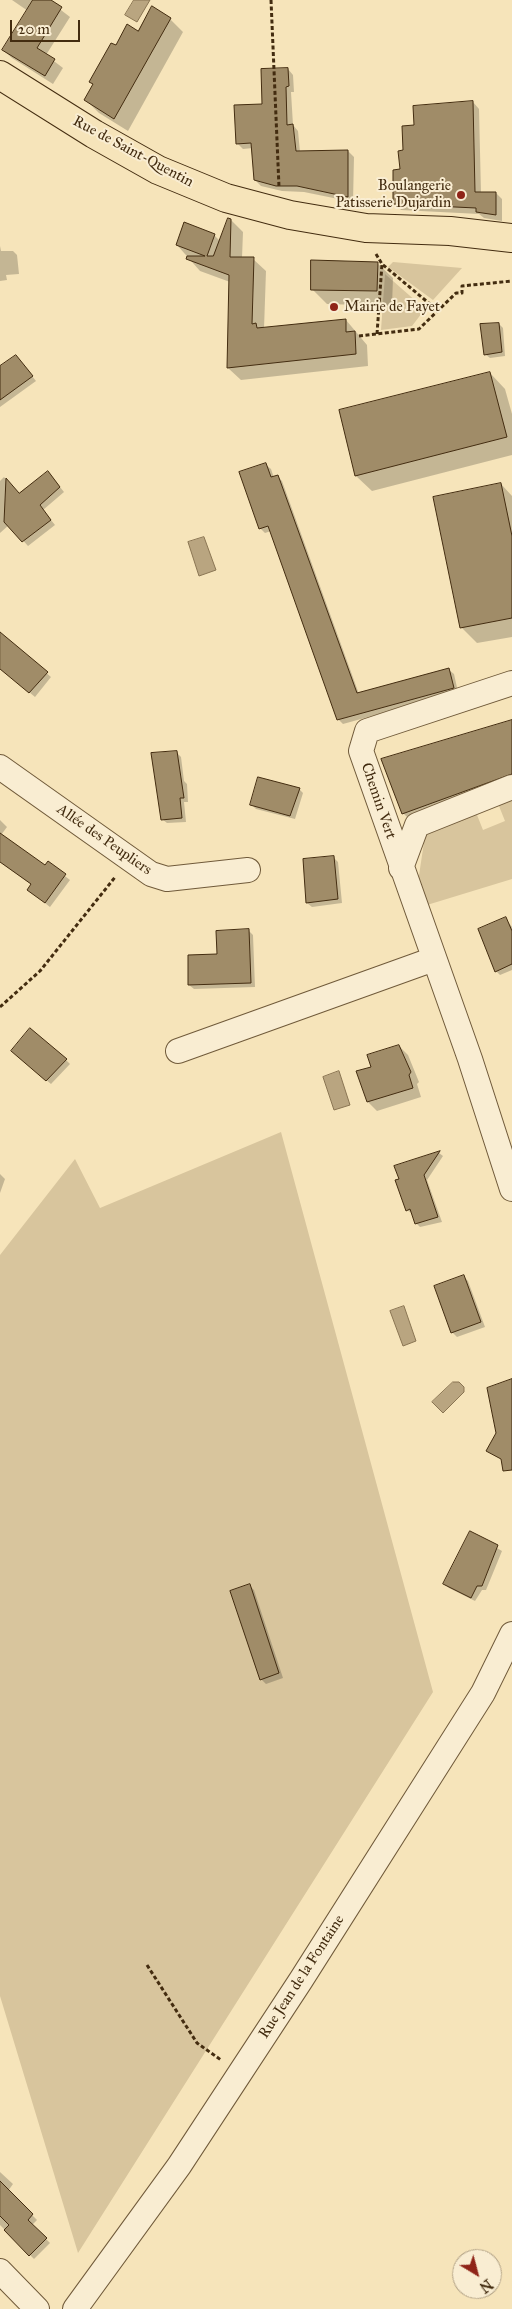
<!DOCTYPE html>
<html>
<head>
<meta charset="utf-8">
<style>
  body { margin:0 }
  #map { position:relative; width:512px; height:2309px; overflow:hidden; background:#f6e4ba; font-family:"IM FELL Great Primer",serif }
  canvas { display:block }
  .north { position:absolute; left:452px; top:2249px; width:50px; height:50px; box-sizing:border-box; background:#f9edd2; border:1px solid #b0a084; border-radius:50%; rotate:143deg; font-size:14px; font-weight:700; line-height:20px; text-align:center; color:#432c10 }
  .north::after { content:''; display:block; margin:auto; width:18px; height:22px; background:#8f2418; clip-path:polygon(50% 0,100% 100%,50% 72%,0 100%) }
  .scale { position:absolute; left:10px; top:20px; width:70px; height:22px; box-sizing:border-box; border:2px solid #432c10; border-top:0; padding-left:6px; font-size:15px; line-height:18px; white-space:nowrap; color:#432c10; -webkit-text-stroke:4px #f9edd2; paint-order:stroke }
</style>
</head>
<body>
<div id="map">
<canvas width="512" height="2309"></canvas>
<div class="north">N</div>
<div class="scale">20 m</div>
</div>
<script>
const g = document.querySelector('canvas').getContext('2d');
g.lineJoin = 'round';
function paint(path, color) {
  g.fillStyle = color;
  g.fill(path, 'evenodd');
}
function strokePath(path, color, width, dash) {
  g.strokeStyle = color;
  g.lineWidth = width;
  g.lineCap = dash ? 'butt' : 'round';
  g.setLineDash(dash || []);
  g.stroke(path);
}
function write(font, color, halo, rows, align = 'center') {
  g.font = font + ' "IM FELL Great Primer",serif';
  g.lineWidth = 4;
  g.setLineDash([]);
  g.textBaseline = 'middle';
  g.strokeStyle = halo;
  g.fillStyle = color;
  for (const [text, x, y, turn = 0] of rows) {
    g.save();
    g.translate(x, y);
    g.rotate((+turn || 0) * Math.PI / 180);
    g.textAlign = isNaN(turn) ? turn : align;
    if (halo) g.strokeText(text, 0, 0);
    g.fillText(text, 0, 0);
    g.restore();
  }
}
const green = new Path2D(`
  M393,262l69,6 -29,32 -45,-33z
  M385,274l40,35 -13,17 -31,4z
  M512,795v84l-85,26 -9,-23 8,-53 49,-19 8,20 22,-9 -8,-20z
  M281,1132l152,560 -355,561 -78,-257v-741l75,-96 25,49z`);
const water = new Path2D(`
  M134,0h16l-13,22 -12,-7z
  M204,537l12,33 -17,6 -11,-34z
  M339,1071l11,34 -16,5 -11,-33z
  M404,1306l12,35 -13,5 -13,-35z
  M453,1382h6l5,5v5l-21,21 -11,-11z`);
const shadow = new Path2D(`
  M12,0h36l22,17 -24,38 17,13 -10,16 -41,-26 -9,-8 25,-39z
  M153,8l17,11 13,13 -55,99 -29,-18 -13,-13 8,-15 -3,-3 25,-35 23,-15z
  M288,69l5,6 1,17h-3l2,33 5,6 2,21 48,-1 6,6 -1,45 -49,-10 -22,-1 -21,-5 -6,-6 -2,-32 -10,1 -6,-6z
  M473,102l6,7 2,84h15l6,6v22l-18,-3 -5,-4 -78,-4 -6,-7 10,-52 10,-25z
  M231,220l12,12 -1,26 11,1 13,12 -2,58 82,-9 21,25 1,21 -127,14 -13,-12 2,-86 -30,-11 -23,-26 37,-10 6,6z
  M0,246l1,5h12l4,4 2,19 -13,1 1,5 -7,1z
  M377,263l16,15 -1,28 -65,-2 -15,-15z
  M499,324l4,4 2,28 -15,2 -5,-4z
  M20,361l16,20 -36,26v-39z
  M490,373l15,16 7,25v41l-140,36 -16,-15z
  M266,465l5,4 3,9 3,-2 5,5 77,213 90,-24 5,4 4,18 -115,32 -5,-5 -67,-188 -6,2 -5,-5z
  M4,477l15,17 33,-17 12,15 -21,18 12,15 -27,21 -19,-21 -9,8v-52z
  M501,484l11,12v141l-35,6 -16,-16z
  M0,634l51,43 -16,20 -35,-29z
  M512,721v57l-76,30 -29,9 -4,-4z
  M177,753l4,4 3,24 3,3 1,18h-4l2,20 -19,1 -5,-4z
  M299,789l4,4 -8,26 -39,-10 -5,-5z
  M0,820l7,7 -6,8 44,31 3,-3 22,17 -20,27 -17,-13 -1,-9 -32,-23z
  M333,857l5,5 4,41 -30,4 -5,-4z
  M506,919l6,8v43l-12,5 -4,-4z
  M248,930l5,5 2,52 -61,2 -5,-4 29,-30z
  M399,1046l9,9 11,27 -2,2 4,13 -44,14 -9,-9 5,-35z
  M17,1056l49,4 4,4 -19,20z
  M439,1153l4,3 -16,24 15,42 -22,5 -4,-4 -3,-9 -6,-4 -6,-30 -6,-13z
  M0,1174l5,5 -5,14z
  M463,1276l5,5 17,46 -28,10 -5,-5z
  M471,1533l31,18 -16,39h-4l-7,11 -26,-13 -5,-4z
  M249,1585l5,5 29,88 -17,6 -5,-5z
  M0,2172l13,12 -5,7 29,29 -5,5 18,18 -16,16 -34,-34z`);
const building = new Path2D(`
  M33,0h18l11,7 -25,41 18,11 -10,17 -43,-26z
  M152,6l19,12 -57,101 -30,-19 9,-16 -4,-2 22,-39 5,2 11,-21 11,7z
  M288,68l1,18 -3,1 1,38 6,-1 3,27 52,-1v47l-51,-11h-21l-22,-6 -3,-37 -15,1 -2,-39 28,-1 -1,-35z
  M473,101l2,91h21v23l-20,-3v-4l-83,-4v-34l7,-1 -2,-18 5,-1 -1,-24 12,-1 -1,-19z
  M228,218l3,1 -1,38h24l-2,67 4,-1 1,5 89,-9v13l9,-1 1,23 -129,14 2,-93 -43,-16 1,-3h18l-29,-11 8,-23 31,12 -8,22h6z
  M311,260l67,2 -1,29 -66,-1z
  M499,323l3,29 -18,3 -4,-31z
  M16,355l17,21 -33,24v-34z
  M490,372l17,65 -152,39 -16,-66z
  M266,463l5,14 7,-2 79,218 92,-25 5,20 -117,32 -69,-194 -9,3 -20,-57z
  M48,471l12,16 -20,18 11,15 -29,22 -18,-20 2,-44 13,15z
  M501,483l11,53v82l-52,10 -27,-131z
  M0,632l48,40 -19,21 -29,-24z
  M512,720v54l-110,40 -21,-55z
  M177,751l7,47h-4l2,20 -21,2 -10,-67z
  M258,777l42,11 -10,28 -40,-11z
  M0,833l45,32 3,-4 18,13 -21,29 -18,-13 4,-6 -31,-22z
  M334,856l4,43 -32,4 -3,-44z
  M506,917l6,14v33l-17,8 -17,-43z
  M249,929l2,54 -63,2v-30l29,-1 -1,-23z
  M30,1028l37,31 -21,22 -35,-30z
  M399,1045l12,27 -2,3 4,13 -46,14 -11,-31 15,-4 -4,-12z
  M440,1151l-16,24 14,42 -23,7 -5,-15 -4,2 -11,-31 4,-1 -5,-13z
  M464,1275l17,47 -30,11 -17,-47z
  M512,1379v91l-9,1 -2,-12 -15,-8 10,-18 -9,-45z
  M470,1531l28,14 -16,41h-5l-6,12 -28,-14z
  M250,1584l29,89 -19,7 -30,-89z
  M0,2181l33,33 -5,6 19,18 -18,18 -25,-26 5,-5 -9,-9z`);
const path = new Path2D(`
  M271,0l8,187
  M376,254l6,10
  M377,334l5,-70 55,46
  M359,336l60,-7 37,-36h6v-7l50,-5
  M0,1007l40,-36 76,-95
  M147,1965l50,78 24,17`);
const minor = new Path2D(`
  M512,683l-145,48 -6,20 109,308 42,130
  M0,767l151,107 16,5 81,-9
  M401,868l16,-43 95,-38
  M178,1051l256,-92
  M0,2271l37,38
  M75,2309l104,-143 122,-186 182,-287 29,-59`);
const major = new Path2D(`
  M0,75l94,59 64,36 68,28 64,17 76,13 84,3 62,7`);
const markers = [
  [461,195,5,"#8f2418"],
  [334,307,5,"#8f2418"]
];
const streetNames = [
  ["Rue de Saint-Quentin",133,152,28],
  ["Chemin Vert",378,801,71],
  ["Allée des Peupliers",104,840,35],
  ["Rue Jean de la Fontaine",302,1977,-57]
];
const poiNames = [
  ["Boulangerie",451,186],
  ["Patisserie Dujardin",451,203],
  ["Mairie de Fayet",344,307,"left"]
];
paint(green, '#d8c59d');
paint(water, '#b9a580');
strokePath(water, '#8a7553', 1);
paint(shadow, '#0003');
paint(building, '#a08c68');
strokePath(building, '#432c10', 1);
strokePath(minor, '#705a3a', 26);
strokePath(major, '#432c10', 30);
strokePath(path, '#432c10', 3, [4, 2.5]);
strokePath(minor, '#f9edd2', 24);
strokePath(major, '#f6e4ba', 28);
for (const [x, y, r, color] of markers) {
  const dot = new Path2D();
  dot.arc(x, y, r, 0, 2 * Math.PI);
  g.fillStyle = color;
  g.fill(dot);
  strokePath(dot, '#f9edd2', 2);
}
write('15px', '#432c10', '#f9edd2', streetNames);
write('15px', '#432c10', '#f9edd2', poiNames, 'right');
</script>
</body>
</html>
